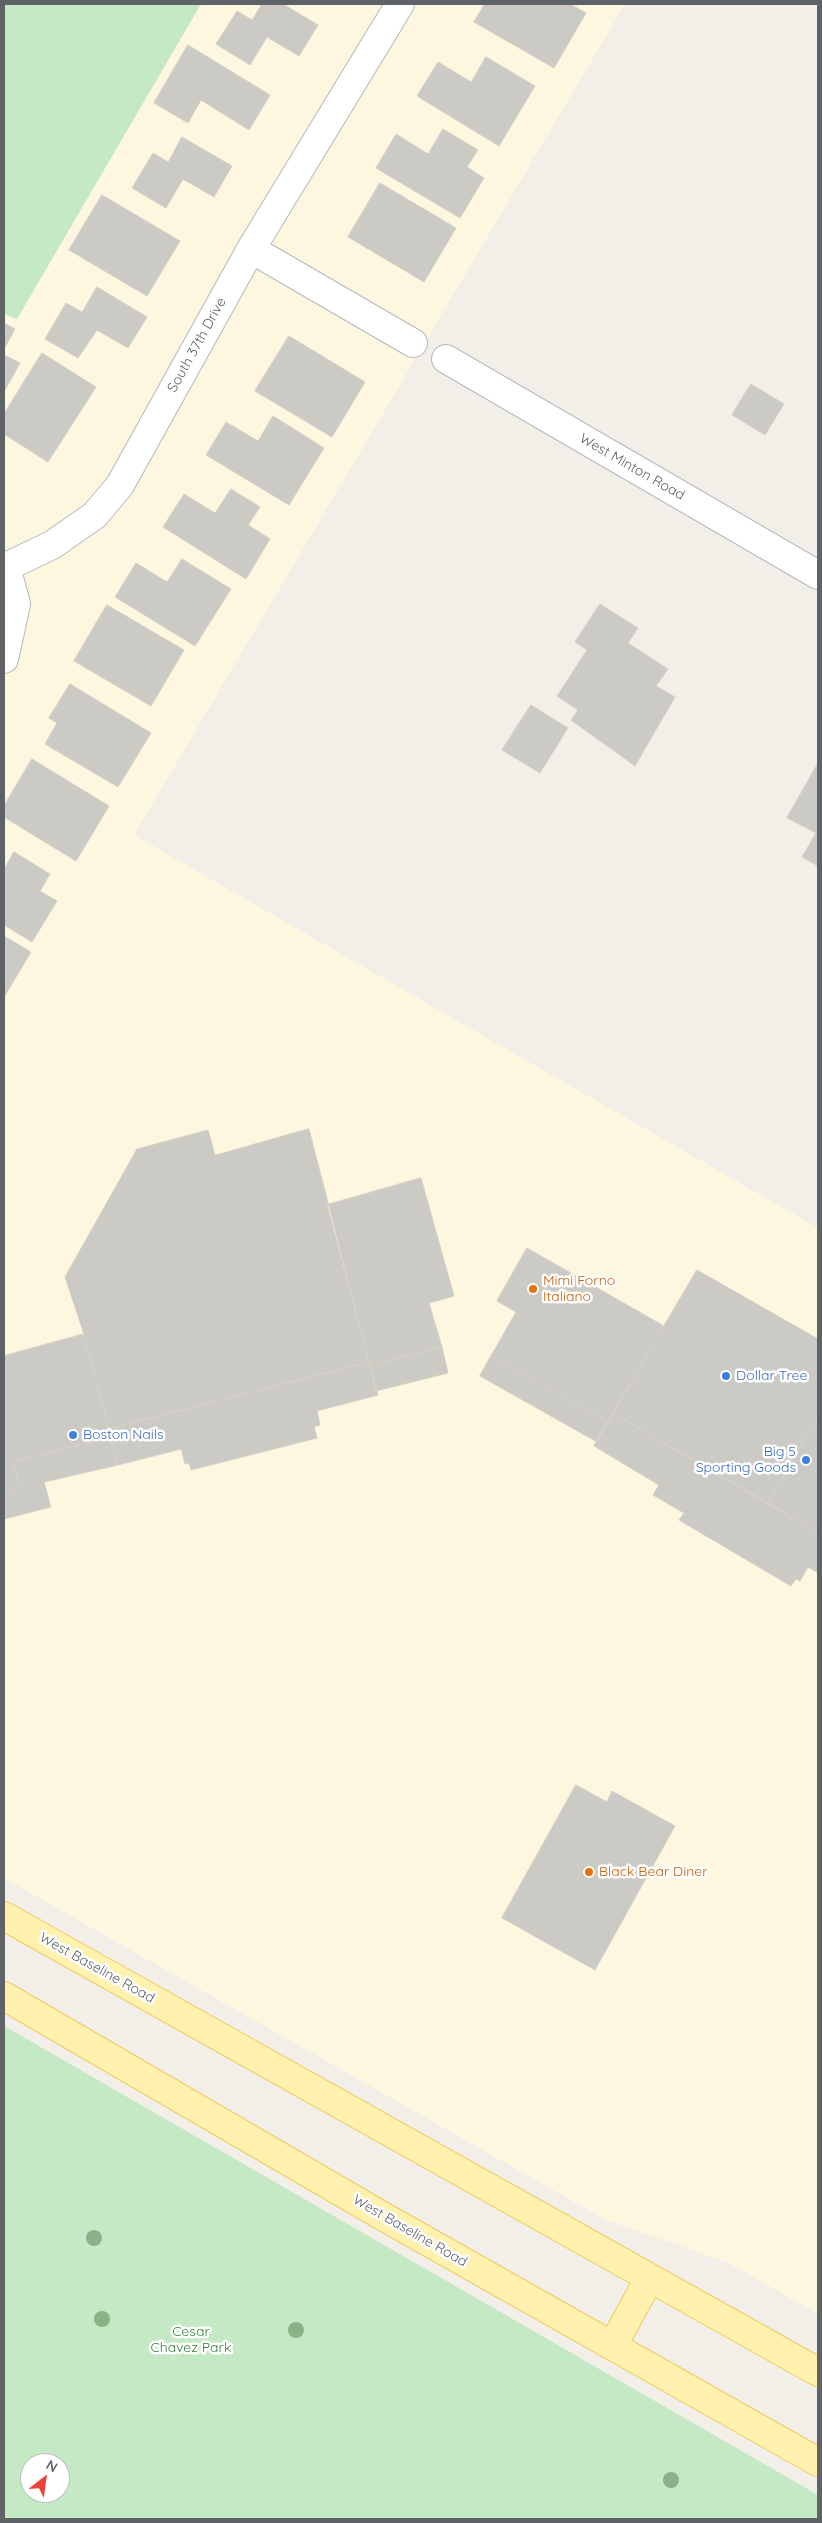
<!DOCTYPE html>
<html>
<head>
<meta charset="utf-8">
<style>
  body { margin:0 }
  #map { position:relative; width:822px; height:2523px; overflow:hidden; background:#f1efe8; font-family:Quicksand,sans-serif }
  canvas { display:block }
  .frame { position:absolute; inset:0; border:5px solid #5f6368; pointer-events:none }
  .north { position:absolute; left:20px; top:2453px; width:50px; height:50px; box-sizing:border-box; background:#fff; border:1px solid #bfc1c3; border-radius:50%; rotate:30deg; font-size:14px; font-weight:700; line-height:20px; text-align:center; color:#5f6368 }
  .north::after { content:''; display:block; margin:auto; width:18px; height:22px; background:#ea4335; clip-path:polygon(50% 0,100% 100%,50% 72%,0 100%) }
</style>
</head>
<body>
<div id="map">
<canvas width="822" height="2523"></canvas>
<div class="frame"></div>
<div class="north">N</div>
</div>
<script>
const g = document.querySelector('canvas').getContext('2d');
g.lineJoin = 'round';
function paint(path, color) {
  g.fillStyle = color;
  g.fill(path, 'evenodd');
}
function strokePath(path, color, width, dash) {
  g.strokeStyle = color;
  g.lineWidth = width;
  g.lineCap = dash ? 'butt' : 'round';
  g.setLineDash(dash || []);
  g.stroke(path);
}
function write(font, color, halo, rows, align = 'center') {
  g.font = font + ' Quicksand,sans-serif';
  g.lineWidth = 5;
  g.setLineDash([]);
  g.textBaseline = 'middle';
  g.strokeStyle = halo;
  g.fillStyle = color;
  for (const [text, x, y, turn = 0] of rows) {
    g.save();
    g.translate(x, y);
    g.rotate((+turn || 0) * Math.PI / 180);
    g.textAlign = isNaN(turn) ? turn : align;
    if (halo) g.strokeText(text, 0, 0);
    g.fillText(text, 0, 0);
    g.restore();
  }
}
const commercial = new Path2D(`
  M4,4h621l-491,831 684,393v1086l-89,-51 -123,-43 -602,-342z`);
const green = new Path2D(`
  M4,4h197l-184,315 -13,-5z
  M4,2026l814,469v24h-814zM30,2463h30v30h-30z`);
const building = new Path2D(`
  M262,4h21l35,21 -19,31 -32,-19 -17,28 -34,-21 21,-33 15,9z
  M485,4h85l16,9 -32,55 -80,-46z
  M188,45l82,50 -21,35 -48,-30 -13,23 -34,-20z
  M486,57l49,29 -36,60 -82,-50 21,-34 33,20z
  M443,129l35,21 -11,17 17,11 -24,40 -84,-50 20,-34 32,20z
  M182,137l50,29 -18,31 -31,-18 -17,29 -34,-20 21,-35 15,9z
  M380,183l76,45 -32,54 -76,-45z
  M102,195l78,46 -33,55 -78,-46z
  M97,287l50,30 -19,31 -31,-18 -19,28 -33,-19 21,-36 16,9z
  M4,323l11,6 -11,20z
  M289,336l76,46 -33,55 -77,-46z
  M42,353l54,34 -48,75 -44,-28v-20z
  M4,355l16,8 -16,29z
  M751,384l33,20 -19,31 -33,-20z
  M273,416l51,32 -35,57 -83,-50 20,-33 32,19z
  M231,489l29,18 -12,18 22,14 -24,40 -83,-52 21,-33 31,19z
  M182,559l49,30 -36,57 -80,-49 21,-34 31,19z
  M600,604l38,24 -10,15 40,26 -12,17 19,11 -40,69 -64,-46 7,-10 -21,-14 30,-46 -12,-8z
  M107,605l77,45 -33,56 -77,-45z
  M70,684l81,49 -33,54 -73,-43 12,-21 -8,-5z
  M531,705l37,23 -28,45 -38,-23z
  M32,759l77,47 -33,55 -72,-44v-11z
  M818,763v103l-16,-9 14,-24 -29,-15z
  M14,852l36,22 -10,17 17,10 -25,41 -28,-17v-55z
  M4,936l27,16 -27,45z
  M309,1129l60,233 -260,67 -25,-95 -19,-57 72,-128 71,-19 7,25z
  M421,1178l33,118 -25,7 13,44 -72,18 -43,-160z
  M527,1248l137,78 -56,96 -117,-66 25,-44 -19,-11z
  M697,1270l121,69v77l-50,87 -155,-90z
  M84,1334l27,103 -98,25 7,27 -16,4v-137z
  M442,1347l6,26 -72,18 -6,-26z
  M491,1356l117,66 -11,20 -117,-66z
  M369,1362l9,33 -61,16 3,14 -6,2 3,11 -126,32 -2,-7 -4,1 -4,-15 -63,16 -9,-36z
  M613,1413l205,120v40l-10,-6 -8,14 -4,-2 -5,7 -112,-66 5,-7 -31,-18 6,-10 -65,-39z
  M818,1416v117l-50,-30z
  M111,1437l7,28 -74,17 7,25 -47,12v-26l16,-4 -7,-27z
  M576,1785l31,17 5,-11 63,35 -80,144 -93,-52z`);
const minor = new Path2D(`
  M251,249l162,94
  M446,359l372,216
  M4,659l12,-55 -10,-37 46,-22 43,-30 25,-30 131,-236 149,-245`);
const primary = new Path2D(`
  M4,1916l814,456
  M4,1996l375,218 439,248
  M613,2345l36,-66`);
const trees = [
  [94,2238],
  [102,2319],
  [296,2330],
  [671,2480]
];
const markers = [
  [533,1289,5,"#e8710a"],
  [726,1376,5,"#3f7fe0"],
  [73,1435,5,"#3f7fe0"],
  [806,1460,5,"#3f7fe0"],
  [589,1872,5,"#e8710a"]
];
const streetNames = [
  ["South 37th Drive",197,345,-61],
  ["West Minton Road",632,467,30],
  ["West Baseline Road",97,1968,29],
  ["West Baseline Road",410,2231,30]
];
const foodNames = [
  ["Mimi Forno",543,1281],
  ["Italiano",543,1297],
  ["Black Bear Diner",599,1872]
];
const shopNames = [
  ["Dollar Tree",736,1376],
  ["Boston Nails",83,1435],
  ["Big 5",796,1452,"right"],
  ["Sporting Goods",796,1468,"right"]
];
const parkNames = [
  ["Cesar",191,2332],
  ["Chavez Park",191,2348]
];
paint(commercial, '#fef7e0');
paint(green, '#c5e8c5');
paint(building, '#cccac5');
strokePath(building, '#d6d1c6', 1);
strokePath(minor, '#b5b8bc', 30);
strokePath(primary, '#f2c960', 30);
strokePath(minor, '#fff', 28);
strokePath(primary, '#fff2af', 28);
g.fillStyle = '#89b387';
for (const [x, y] of trees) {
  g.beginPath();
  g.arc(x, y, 8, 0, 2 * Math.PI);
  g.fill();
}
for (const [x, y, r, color] of markers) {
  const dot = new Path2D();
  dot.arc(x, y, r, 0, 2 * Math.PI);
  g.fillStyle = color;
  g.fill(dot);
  strokePath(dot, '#fff', 2);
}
write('14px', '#5f6368', '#fff', streetNames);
write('14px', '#c56008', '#fff', foodNames, 'left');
write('14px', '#366cbe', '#fff', shopNames, 'left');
write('14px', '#348238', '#fff', parkNames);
</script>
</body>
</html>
